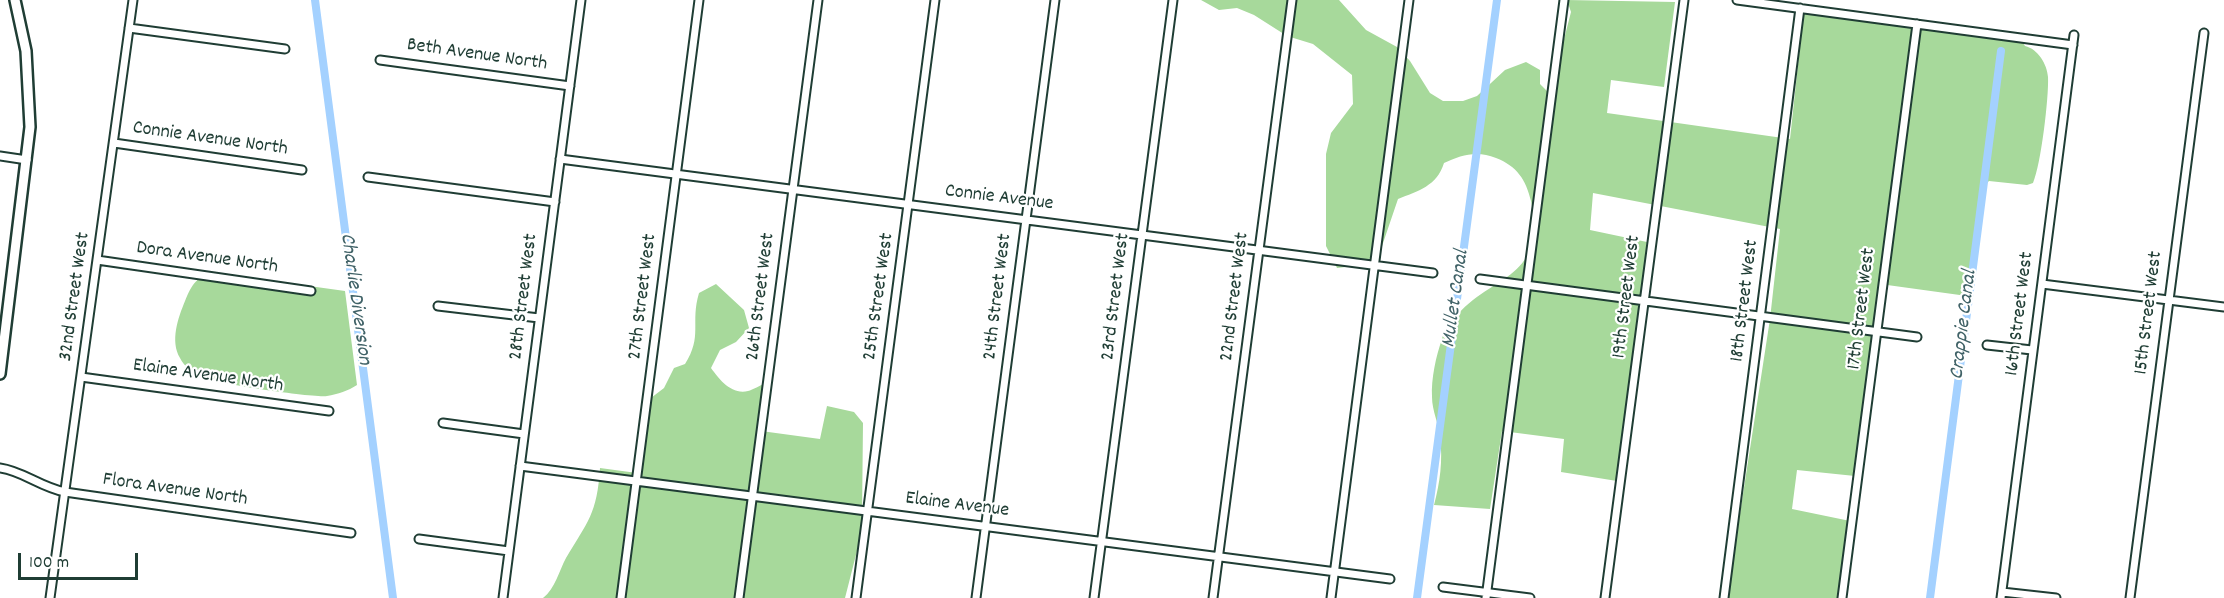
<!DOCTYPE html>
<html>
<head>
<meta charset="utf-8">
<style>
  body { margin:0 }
  #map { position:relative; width:2224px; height:598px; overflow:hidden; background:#fff; font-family:Dekko,sans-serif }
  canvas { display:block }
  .scale { position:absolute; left:18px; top:553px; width:120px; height:27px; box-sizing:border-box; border:3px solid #1f3d34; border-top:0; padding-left:8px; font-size:18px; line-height:21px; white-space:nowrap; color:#1f3d34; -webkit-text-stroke:4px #fff; paint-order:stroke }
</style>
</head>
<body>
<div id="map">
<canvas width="2224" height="598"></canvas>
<div class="scale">100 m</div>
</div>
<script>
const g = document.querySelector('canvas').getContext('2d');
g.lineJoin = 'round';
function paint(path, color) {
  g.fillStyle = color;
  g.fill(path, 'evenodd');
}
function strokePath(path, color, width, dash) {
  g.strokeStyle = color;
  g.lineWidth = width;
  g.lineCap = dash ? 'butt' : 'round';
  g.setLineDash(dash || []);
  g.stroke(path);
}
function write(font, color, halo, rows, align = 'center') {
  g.font = font + ' Dekko,sans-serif';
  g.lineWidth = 4.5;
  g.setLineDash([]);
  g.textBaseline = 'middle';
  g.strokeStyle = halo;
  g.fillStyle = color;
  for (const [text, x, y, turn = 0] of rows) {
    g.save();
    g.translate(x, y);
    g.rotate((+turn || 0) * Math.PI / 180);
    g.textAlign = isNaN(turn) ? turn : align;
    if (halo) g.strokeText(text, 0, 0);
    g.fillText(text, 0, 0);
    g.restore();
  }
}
const green = new Path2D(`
  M1201,0h138l27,30 31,17 13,14 20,32 13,8h20l14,-5 28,-26 21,-8 14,8v14l10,10 21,-82 -4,-12 108,2 -11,85 -53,-7 -4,33 183,26 14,-130 216,29 5,8c13,3 22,18 23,31 1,20 -7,88 -15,106l-6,2 -38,-4 -3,3 -19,112 -87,-12 -12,121 -13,71 -58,-6 -5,39 63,13 -11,76h-117l43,-279 10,-90 -187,-36 -3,37 57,12 -30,239 -56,-9 3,-33 -62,-8 -12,78 -56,-4c6,-22 9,-45 6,-68 -1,-13 -8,-26 -8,-40 -1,-18 4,-41 10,-58 1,-6 6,-11 9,-16 35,-50 97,-39 80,-122 -5,-21 -14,-35 -35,-43 -19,-8 -35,-3 -52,5 -7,23 -26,28 -46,36l-17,50 -19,16 -25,3 -11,-22v-92l5,-21 22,-29 -1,-29 -39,-31 -26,-8 -33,-21 -17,-7 -18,2z
  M216,273l129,18 12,94c-9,6 -19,9 -30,11 -14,2 -114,-13 -127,-19 -8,-4 -16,-11 -20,-19 -10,-17 -2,-40 5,-57 7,-17 12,-26 31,-28z
  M716,284l28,26 5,18 -13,14 -16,8 -9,18c8,11 20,27 37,23 5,-1 12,-6 18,-8l-5,48 59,8 7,-33 27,6 9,11 -1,94 -4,30 -13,51h-302c12,-9 16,-27 23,-40 22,-37 31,-44 34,-90l37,5 10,-72 17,-13 10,-20 11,-4c18,-28 5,-41 14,-71z`);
const canal = new Path2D(`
  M315,0l78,598
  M1417,598l80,-598
  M1930,598l71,-547`);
const minor = new Path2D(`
  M1737,0l336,45
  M129,28l156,21
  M380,60l190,26
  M114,143l188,27
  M0,156l27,4
  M560,159l873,114
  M368,177l187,25
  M97,260l214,31
  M1480,279l437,58
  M2042,284l182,23
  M438,306l101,12
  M1987,345l45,5
  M81,377l248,34
  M443,423l81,11
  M520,466l870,113
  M0,468c23,3 40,19 65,24l286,41
  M419,539l90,12
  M1443,587l87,11
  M2002,592l54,6
  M50,598l83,-598
  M503,598l78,-598
  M621,598l78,-598
  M739,598l79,-598
  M856,598l79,-598
  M976,598l79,-598
  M1094,598l79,-598
  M1213,598l79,-598
  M1331,598l78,-598
  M1486,598l78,-598
  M1605,598l79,-598
  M1724,598l76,-590
  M1842,598l75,-574
  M2001,598l73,-563
  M2130,598l74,-565`);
const tertiary = new Path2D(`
  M0,374l30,-247 -4,-76 -11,-51`);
const streetNames = [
  ["Beth Avenue North",477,56,8],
  ["Connie Avenue North",210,140,8],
  ["Connie Avenue",999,199,7],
  ["Dora Avenue North",207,259,8],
  ["32nd Street West",76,297,-82],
  ["28th Street West",525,297,-83],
  ["27th Street West",644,297,-83],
  ["26th Street West",762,297,-83],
  ["25th Street West",880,297,-82],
  ["24th Street West",999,297,-83],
  ["23rd Street West",1117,297,-83],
  ["22nd Street West",1236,297,-83],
  ["19th Street West",1628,297,-83],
  ["18th Street West",1746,301,-83],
  ["17th Street West",1863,309,-83],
  ["15th Street West",2150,313,-83],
  ["16th Street West",2021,314,-83],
  ["Elaine Avenue North",208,377,8],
  ["Flora Avenue North",175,491,8],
  ["Elaine Avenue",957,506,7]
];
const waterNames = [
  ["Charlie Diversion",354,299,82],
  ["Mullet Canal",1457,299,-82],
  ["Crappie Canal",1965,325,-83]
];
paint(green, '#a7d99b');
strokePath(canal, '#a4d1ff', 8);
strokePath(minor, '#1f3d34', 11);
strokePath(tertiary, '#1f3d34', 14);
strokePath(minor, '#fff', 7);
strokePath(tertiary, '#fff', 9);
write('20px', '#1f3d34', '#fff', streetNames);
write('italic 21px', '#406267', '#fff', waterNames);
</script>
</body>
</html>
